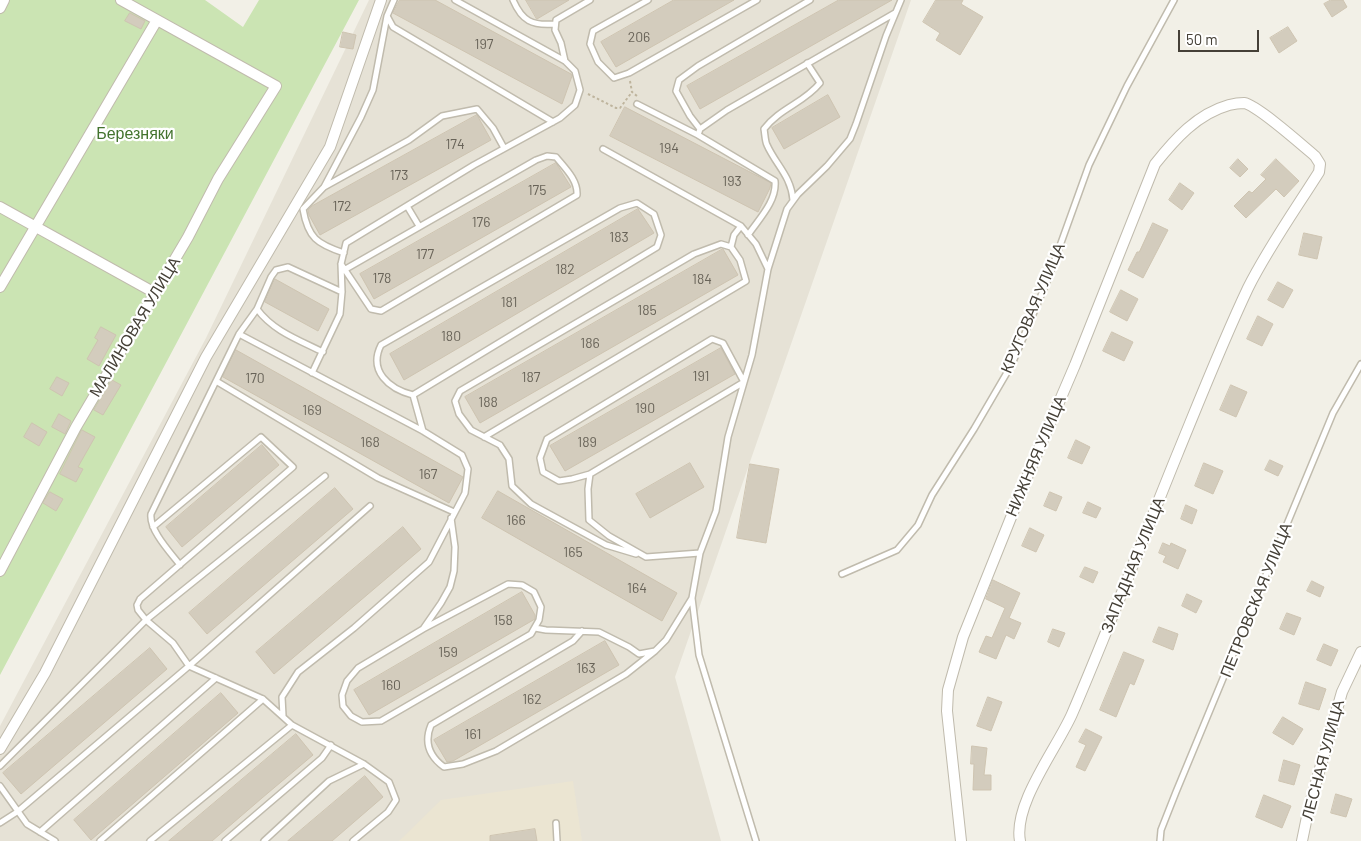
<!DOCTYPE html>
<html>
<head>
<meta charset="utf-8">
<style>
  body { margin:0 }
  #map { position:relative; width:1361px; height:841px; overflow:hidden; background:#f2f0e7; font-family:Barlow,sans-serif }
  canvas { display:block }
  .scale { position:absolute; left:1178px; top:30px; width:81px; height:22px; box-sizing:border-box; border:2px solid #454037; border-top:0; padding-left:6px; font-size:15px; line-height:18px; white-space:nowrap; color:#454037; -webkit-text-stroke:4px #fff; paint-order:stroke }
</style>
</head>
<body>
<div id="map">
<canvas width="1361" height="841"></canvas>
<div class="scale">50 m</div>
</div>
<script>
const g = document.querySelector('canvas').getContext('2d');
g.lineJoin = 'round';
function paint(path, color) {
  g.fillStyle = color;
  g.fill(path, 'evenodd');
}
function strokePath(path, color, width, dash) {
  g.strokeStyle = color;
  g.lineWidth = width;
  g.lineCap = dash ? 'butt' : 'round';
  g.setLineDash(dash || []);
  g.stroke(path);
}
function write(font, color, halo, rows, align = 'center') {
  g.font = font + ' Barlow,sans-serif';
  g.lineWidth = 4.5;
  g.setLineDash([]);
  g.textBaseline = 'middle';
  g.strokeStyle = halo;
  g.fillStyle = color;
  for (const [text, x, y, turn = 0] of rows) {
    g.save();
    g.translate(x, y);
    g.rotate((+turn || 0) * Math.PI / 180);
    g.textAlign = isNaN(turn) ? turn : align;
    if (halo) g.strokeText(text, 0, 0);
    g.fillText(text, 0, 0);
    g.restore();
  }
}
const residential = new Path2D(`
  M369,0h542l-236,677 46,164h-721v-115l206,-388z`);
const education = new Path2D(`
  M573,781l9,60h-183l42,-41z`);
const green = new Path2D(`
  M0,0h205l38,27 16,-27h100l-359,675z`);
const building = new Path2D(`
  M400,0h35l136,74 1,2 -10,28 -169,-91z
  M526,0h43l-32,19z
  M674,0h60l-118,67 -15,-25z
  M839,0h53l-192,109 -13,-23z
  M936,0h27l-2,4 22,13 -23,38 -24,-15 4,-7 -17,-11z
  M1331,0h12l4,7 -15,10 -8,-13z
  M130,13l15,8 -4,8 -16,-8z
  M1288,27l9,14 -18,12 -9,-15z
  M343,32l13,3 -3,14 -13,-2z
  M828,95l12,22 -56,32 -12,-21z
  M625,107l146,76 -1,5 -12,24 -148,-76z
  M477,115l14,25 -171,95 -11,-20 -1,-5 4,-4z
  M1238,159l10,10 -8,8 -10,-9z
  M1276,159l23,22 -15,16 -8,-8 -30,29 -12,-12 15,-15 3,2 14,-14 -5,-4z
  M556,163l15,24 -197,112 -14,-25z
  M1180,183l14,10 -12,17 -13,-10z
  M638,209l16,24 -250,147 -14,-26z
  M1153,223l15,7 -25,48 -15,-8 9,-18h2z
  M1304,233l18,4 -5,22 -18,-4z
  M723,249l15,26 -258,148 -15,-26z
  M275,279l54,30 -11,22 -53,-29z
  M1278,282l15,8 -10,18 -15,-8z
  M1121,290l17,9 -11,22 -17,-9z
  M1258,316l15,8 -11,22 -15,-7z
  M101,327l15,8 -17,31 -12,-7 11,-19 -3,-2z
  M1112,332l21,10 -9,19 -21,-10z
  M721,348l14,26 -170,97 -15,-25z
  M236,350l227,127 -14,26 -226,-126z
  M57,377l12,6 -7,13 -12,-7z
  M112,380l9,5 -18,30 -9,-5z
  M1231,385l16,7 -11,25 -16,-7z
  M59,414l12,7 -6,13 -13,-7z
  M32,423l15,9 -8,14 -15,-9z
  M82,430l13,7 -17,30 5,2 -7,13 -16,-8z
  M1076,440l14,7 -8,17 -14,-6z
  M262,445l17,20 -97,82 -16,-20z
  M1270,460l13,6 -5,10 -13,-6z
  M690,463l14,24 -54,31 -14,-24z
  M1204,463l19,8 -10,23 -18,-8z
  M750,464l29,5 -13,74 -29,-5z
  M335,488l18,21 -146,125 -18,-21z
  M498,491l179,102 -15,28 -180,-103z
  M50,492l13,7 -7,12 -13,-8z
  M1050,492l12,5 -6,14 -12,-5z
  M1088,502l13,6 -5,10 -13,-5z
  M1186,505l11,5 -5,14 -11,-5z
  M403,527l18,22 -147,125 -18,-22z
  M1030,528l14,7 -8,17 -14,-6z
  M1163,543l7,3 1,-3 15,7 -8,19 -15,-7 3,-6 -7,-3z
  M1085,567l13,5 -5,11 -13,-6z
  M993,580l27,13 -11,25 12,5 -7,16 -8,-4 -10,24 -17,-7 7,-16 6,2 13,-30 -19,-9z
  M1312,581l12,6 -4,10 -13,-6z
  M522,592l13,23v4l-166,96 -15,-25z
  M1187,594l15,7 -6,12 -14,-7z
  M1287,613l14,5 -7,17 -14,-6z
  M1159,627l19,7 -5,16 -20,-8z
  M1053,629l12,4 -6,14 -11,-5z
  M605,641l14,24 -166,96 -6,1 -13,-22z
  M1324,644l14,6 -7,16 -14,-6z
  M150,648l17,21 -146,125 -18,-21z
  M1124,652l20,8 -10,25 -4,-2 -14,34 -16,-7z
  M1306,682l20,7 -7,21 -20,-6z
  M221,693l17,20 -147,127 -17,-20z
  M988,697l14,5 -11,29 -14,-5z
  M1283,717l20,12 -10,16 -20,-12z
  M1086,729l16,8 -17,34 -9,-4 10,-22 -7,-3z
  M296,734l17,21 -51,43 -50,43h-43z
  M972,746l15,2 -3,27h7v15h-18l1,-26h-3z
  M1284,760l16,5 -6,20 -15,-4z
  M365,776l18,21 -51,44h-44z
  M1336,794l16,5 -6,18 -15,-4z
  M1264,795l27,11 -9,22 -26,-11z
  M535,829l2,12h-47v-5z`);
const path = new Path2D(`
  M630,81l2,11 5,4
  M588,94l28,14h4l12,-16`);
const lane = new Path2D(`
  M394,0l-7,16 6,11 160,95
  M513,0c9,21 19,26 42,24
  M648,0l-55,31 -3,13 8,18 16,16 15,-5 128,-73
  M565,61l-4,-18 -6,-13 1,-10 34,-20
  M637,104l61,31
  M700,129l-10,-13 -14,-25 3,-11 19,-14 112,-66
  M603,149l138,77 15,18 12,25
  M324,187l85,-47 33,-24 35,-7 16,19 11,20
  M793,200c-2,-24 -17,-35 -26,-55 -2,-4 -2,-11 -3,-16 16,-21 40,-26 56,-46l-13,-20
  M637,203l17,11 7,21 -4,12 -244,148c-24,-6 -45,-24 -32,-50l239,-137z
  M407,206l12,20
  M748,235c11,-16 29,-34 27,-54l-77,-46 2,-6 27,-19 168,-97
  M344,253c-27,-9 -36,-15 -41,-44l21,-22 37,-70 12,-27 14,-74
  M341,264l30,45 10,2 196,-116c1,-15 -12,-27 -21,-38l-9,-1 -11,4 -192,110
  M239,334l184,97 39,24 6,14 -3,24 -36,69 -75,66 -56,44 -16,25 1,19
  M323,352c-24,-12 -50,-21 -66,-43l14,-32 5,-7 12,-3 54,25
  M312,373l28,-59 2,-22 -1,-28 5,-21 128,-78 86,-47 15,-13 5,-15 -5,-19 -10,-10 -110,-61
  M216,381l162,97 76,34
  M413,395l10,36
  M484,437l262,-156 -6,-21 -9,-13 3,-12 7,-9
  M590,474l-18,5 -13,2 -16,-9 -3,-14 7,-19 165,-100 11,4 21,39 -154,92 -2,15 1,31 20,16 37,21 54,-4
  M153,527l108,-90 32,30 -153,132 -3,6 1,5 8,10 27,23 16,23 74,33 29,26 72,39 25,18 7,18 -8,12 -35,29
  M636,554l-30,-9 -75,-41 -19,-18 -3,-27 -9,-14 -29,-15 -12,-16 -4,-13 5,-10 234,-137 27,-10 10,3
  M180,565c-10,-13 -31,-35 -29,-51l88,-180 18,-25
  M842,574l55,-24 21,-25 14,-30 42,-66 38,-65 36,-85 41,-114 38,-79 47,-86
  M535,628l11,2 53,2 30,15 10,7 16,-3 11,-11 26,-42
  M423,629l85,-45 14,1 12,7 7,15 -2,13 -8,14 -150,87 -19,1 -11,-6 -8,-10 -1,-11 5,-14 11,-13 65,-39 18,-26 9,-16 4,-16 1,-24 -4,-29
  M582,631l-9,10 -142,84c-7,17 -2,31 13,42l19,-3 33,-13 130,-77 29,-23
  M0,766l146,-146 179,-144
  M0,786l27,38 28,17
  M0,823l17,-11 172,-146 181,-160
  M556,823l1,18
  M40,832l176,-154
  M100,841l163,-142
  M150,841l142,-116
  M225,841l97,-83 9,-13
  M264,841l65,-60 35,-17
  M756,841l-57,-186 -7,-57 8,-45 16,-42 12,-74 24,-82 16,-86 19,-60 11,-15 29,-28 23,-27 6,-15 30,-88 15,-36
  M1160,841l1,-11 15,-38 157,-379 28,-49`);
const street = new Path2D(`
  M0,8l4,-8
  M0,207l155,86
  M0,287l157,-267
  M0,571l76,-144 112,-190 30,-58 58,-93 -155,-86
  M0,749l45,-76 161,-316 124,-210 51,-147
  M961,841l-14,-130 1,-21 15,-53 67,-167 45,-105 80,-201c20,-25 42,-50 74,-59 4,-1 10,-2 15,-2 13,2 58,42 71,53l5,8 -1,8c-24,38 -51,76 -71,116 -26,55 -48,111 -71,167 -35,86 -68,173 -105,259 -15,34 -59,90 -52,127
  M1302,841l7,-34 33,-115 19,-40`);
const numberNames = [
  ["206",639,37],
  ["197",484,44],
  ["174",455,144],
  ["194",669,148],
  ["173",399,175],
  ["193",732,181],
  ["175",537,190],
  ["172",342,206],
  ["176",481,222],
  ["183",619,237],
  ["177",425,254],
  ["182",565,269],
  ["178",382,278],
  ["184",702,279],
  ["181",509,302],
  ["185",647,310],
  ["180",451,336],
  ["186",590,343],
  ["191",701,376],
  ["187",531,377],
  ["170",255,378],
  ["188",488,402],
  ["190",645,408],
  ["169",312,410],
  ["168",370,442],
  ["189",587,442],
  ["167",428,474],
  ["166",516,520],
  ["165",573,552],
  ["164",637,588],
  ["158",503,620],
  ["159",448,652],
  ["163",586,668],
  ["160",391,685],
  ["162",532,699],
  ["161",473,734]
];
const parkNames = [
  ["Березняки",135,134]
];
const streetNames = [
  ["КРУГОВАЯ УЛИЦА",1033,308,-67],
  ["МАЛИНОВАЯ УЛИЦА",135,327,-59],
  ["НИЖНЯЯ УЛИЦА",1036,456,-67],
  ["ЗАПАДНАЯ УЛИЦА",1133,565,-68],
  ["ПЕТРОВСКАЯ УЛИЦА",1256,600,-68],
  ["ЛЕСНАЯ УЛИЦА",1323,760,-75]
];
paint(residential, '#e6e2d6');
paint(education, '#ebe5d2');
paint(green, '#cbe4b3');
paint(building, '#d3ccbd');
strokePath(building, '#cec4b1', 1);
strokePath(lane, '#c0bbad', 8);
strokePath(street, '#c0bbad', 12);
strokePath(path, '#beb49d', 2, [2.5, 2.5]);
strokePath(lane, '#fff', 5);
strokePath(street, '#fff', 10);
write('14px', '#686358', null, numberNames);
write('16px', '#43732e', '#fff', parkNames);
write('16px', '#454037', '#fff', streetNames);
</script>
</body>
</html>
